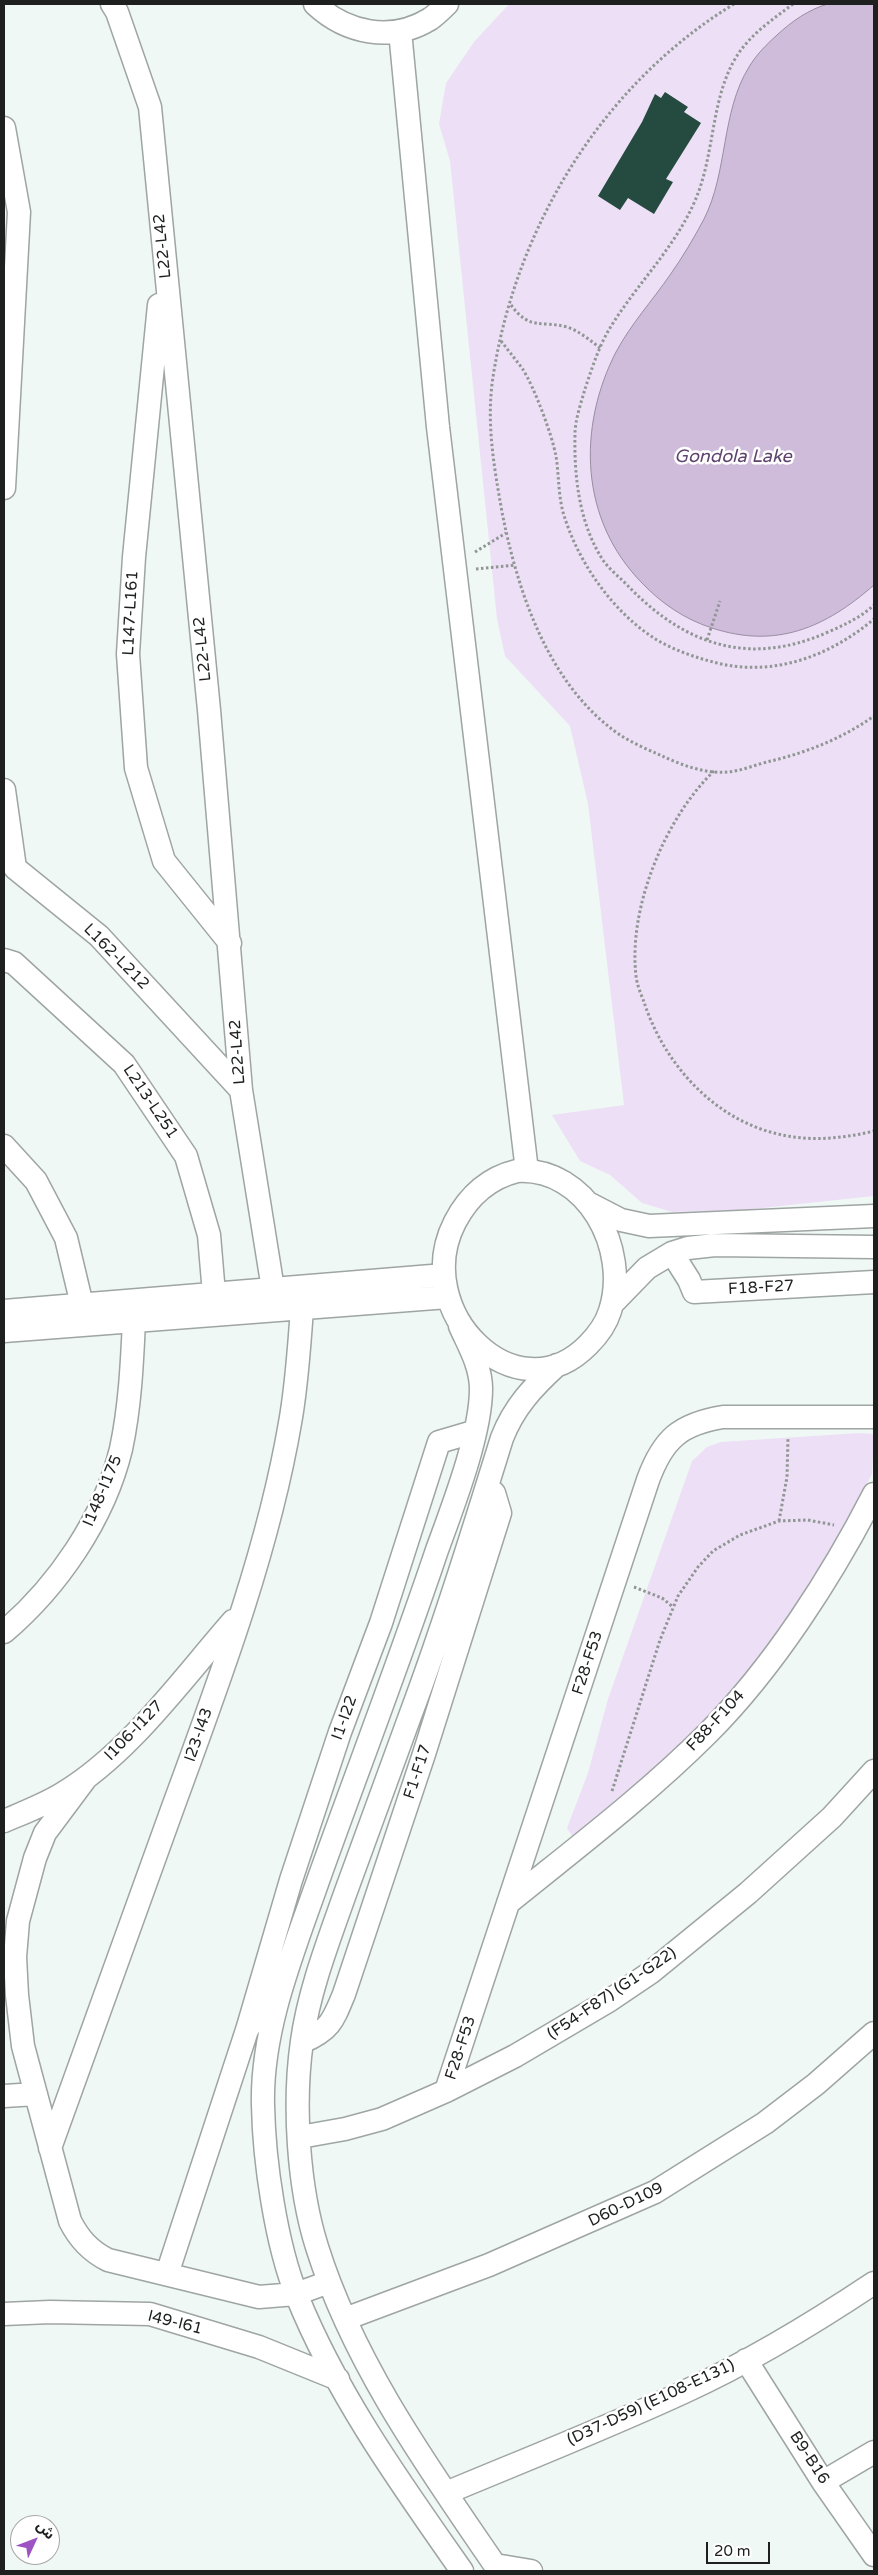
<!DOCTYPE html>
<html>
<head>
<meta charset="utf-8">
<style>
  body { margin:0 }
  #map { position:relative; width:878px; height:2575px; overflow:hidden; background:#f0f8f5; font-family:"Varela Round","Noto Sans Arabic",sans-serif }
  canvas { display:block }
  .frame { position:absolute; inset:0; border:5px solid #1d201f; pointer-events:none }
  .north { position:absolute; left:10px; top:2515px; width:50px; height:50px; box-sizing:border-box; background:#fff; border:1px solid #a5a6a5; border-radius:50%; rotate:47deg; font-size:14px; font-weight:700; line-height:20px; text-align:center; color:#1d201f }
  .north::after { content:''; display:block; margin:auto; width:18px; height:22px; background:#9e53c5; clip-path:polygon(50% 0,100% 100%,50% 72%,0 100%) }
  .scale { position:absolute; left:706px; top:2542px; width:64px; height:22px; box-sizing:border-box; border:2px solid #1d201f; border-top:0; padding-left:6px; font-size:15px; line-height:18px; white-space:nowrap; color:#1d201f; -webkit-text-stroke:4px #fff; paint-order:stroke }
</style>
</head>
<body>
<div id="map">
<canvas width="878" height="2575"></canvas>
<div class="frame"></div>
<div class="north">ش</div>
<div class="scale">20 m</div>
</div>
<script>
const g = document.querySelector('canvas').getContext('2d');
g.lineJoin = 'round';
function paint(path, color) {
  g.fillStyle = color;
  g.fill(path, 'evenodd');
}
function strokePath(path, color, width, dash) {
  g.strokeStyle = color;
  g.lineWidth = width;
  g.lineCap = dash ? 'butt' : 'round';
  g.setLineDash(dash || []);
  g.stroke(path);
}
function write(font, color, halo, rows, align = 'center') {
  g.font = font + ' "Varela Round",sans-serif';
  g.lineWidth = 5;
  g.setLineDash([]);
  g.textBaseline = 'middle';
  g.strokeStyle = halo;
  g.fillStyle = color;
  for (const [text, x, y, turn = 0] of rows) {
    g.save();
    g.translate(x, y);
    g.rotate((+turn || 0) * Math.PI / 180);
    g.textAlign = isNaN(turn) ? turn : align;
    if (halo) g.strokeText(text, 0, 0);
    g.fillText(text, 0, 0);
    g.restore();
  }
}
const green = new Path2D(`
  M509,4h365v1192l-131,14 -71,2 -30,-9 -32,-28 -30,-14 -28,-46 72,-10 -36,-301 -18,-78 -65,-70 -8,-37 -47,-458 -11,-37 7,-41 28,-41z
  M859,1433l15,1 -2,40 -35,68 -61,93 -53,70 -143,133 -8,-2 -5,-8 21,-55 20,-74 84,-238 15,-14 14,-5z`);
const water = new Path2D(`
  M828,4h46v581c-49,43 -98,64 -162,43 -28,-9 -51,-25 -70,-45 -62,-63 -65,-155 -26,-231 15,-28 36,-51 54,-77 12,-17 24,-37 34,-56 24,-47 17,-107 45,-152 7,-12 17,-22 28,-32 14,-13 32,-26 51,-31z`);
const building = new Path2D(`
  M665,92l23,15 -4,5 17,11 -35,56 7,3 -19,32 -26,-16 -8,12 -22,-14 44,-74 13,-28 6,4z`);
const path = new Path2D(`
  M734,4c-131,80 -218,222 -241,373 -7,45 1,90 9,135 15,76 43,163 106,214 15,13 36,22 54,30 20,9 43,18 65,16 15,-1 30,-8 44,-11 37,-9 72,-23 103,-45
  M793,4c-21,16 -44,31 -58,55 -25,43 -20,98 -41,144 -21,47 -58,82 -84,125 -11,18 -18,40 -25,61 -4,14 -10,31 -10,45 -1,42 4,87 26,123 7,12 20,21 29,31 57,58 120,78 196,45 18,-8 34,-15 48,-28
  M511,305c19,26 30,15 56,22 12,4 23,13 33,21
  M501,341c7,9 14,18 21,27 12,18 30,67 34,88 3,19 2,37 7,56 14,49 50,101 94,128 19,11 40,18 60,23 57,14 113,-7 157,-44
  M475,552l31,-19
  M476,569l39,-4
  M707,640l13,-39
  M714,771c-49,47 -86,137 -78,205 1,9 5,18 8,26 19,59 67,115 130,131 33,9 67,6 100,-2
  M779,1521l8,-44 1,-39
  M634,1587l28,11 11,9
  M612,1791l48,-151 18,-44 20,-29 15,-16 27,-16 39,-14 29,-1 26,5`);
const minor = new Path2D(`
  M112,4l5,8 33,95 59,603 32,380 32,199
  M315,4c31,29 76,39 115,15 6,-4 12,-10 17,-15
  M400,31l38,396 89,744
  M4,128l15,84 -15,276
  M159,305l-25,252 -6,97 8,114 28,93 66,82
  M4,790l11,78 84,68 142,154
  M4,960l10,3 110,101 62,92 23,79 5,59
  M4,1146l32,35 30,57 16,67
  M517,1171c70,-4 113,78 93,140 -4,13 -12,24 -22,34 -72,73 -179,-34 -133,-123 13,-25 33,-44 62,-51z
  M590,1204l31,16 28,6 225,-10
  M672,1253l17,27 5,12 180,-10
  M612,1304l35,-36 25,-15 16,-5 27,-3 159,2
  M4,1311l440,-36
  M460,1326c9,20 21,40 21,63 0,45 -28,117 -44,161 -37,110 -79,219 -118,328 -25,72 -58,150 -56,227 1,56 13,139 34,191 40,99 104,188 165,275
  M4,1331l444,-34
  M4,1632c54,-46 100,-113 117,-183 9,-42 11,-85 13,-128
  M86,1778l-41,55 -10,25 -17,63 -3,36 2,38 6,51 47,175c9,18 20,30 38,39l151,37 37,-3 33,-12
  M4,1821c19,-8 40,-16 58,-27 67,-40 120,-115 171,-173
  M508,1903c68,-55 138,-108 200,-170 65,-65 124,-157 166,-239
  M247,2030l44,-150 49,-148 41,-109 58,-181 34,-10
  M302,2042c28,-12 31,-21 42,-48l80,-240 76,-241 -6,-20 -7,-6
  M446,2091l202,-611c15,-41 32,-56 75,-63h151
  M4,2096l32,-2
  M300,2137l45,-8 37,-10 64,-28 69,-35 95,-56 40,-27 98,-80 84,-76 42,-46
  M50,2148c41,-113 82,-227 123,-341 45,-123 95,-255 117,-384 7,-38 9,-76 12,-114
  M167,2274l80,-244 8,-12
  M4,2314l46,-2 100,2 109,33 79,32
  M345,2319l144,-54 166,-73 110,-69 51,-39 58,-51
  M746,2360l77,122 51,73
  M823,2482l51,-30
  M446,2493c79,-33 160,-65 238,-101 66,-30 130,-69 190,-109
  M495,2565l36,6
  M499,2571c-69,-101 -145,-206 -182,-324 -19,-60 -24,-143 -15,-206 7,-50 26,-99 43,-147 21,-59 43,-118 65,-178 34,-91 63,-185 92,-278 12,-31 31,-51 55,-73`);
const streetNames = [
  ["L22-L42",163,246,-96],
  ["L147-L161",131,613,-87],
  ["L22-L42",203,649,-96],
  ["L162-L212",116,957,45],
  ["L22-L42",238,1052,-94],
  ["L213-L251",150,1102,56],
  ["F18-F27",761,1288,-3],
  ["I148-I175",103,1491,-67],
  ["F28-F53",588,1663,-72],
  ["I1-I22",345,1718,-70],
  ["F88-F104",716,1721,-47],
  ["I106-I127",134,1731,-46],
  ["I23-I43",199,1735,-71],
  ["F1-F17",418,1772,-72],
  ["(F54-F87) (G1-G22)",612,1994,-34],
  ["F28-F53",461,2048,-72],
  ["D60-D109",626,2205,-26],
  ["I49-I61",175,2323,14],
  ["(D37-D59) (E108-E131)",651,2403,-25],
  ["B9-B16",809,2458,57]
];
const waterNames = [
  ["Gondola Lake",733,457]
];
paint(green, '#eddff6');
paint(water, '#cfbcdb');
strokePath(water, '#9a8da3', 1);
paint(building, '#254a3f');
strokePath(minor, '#9ea5a3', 25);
strokePath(path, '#909694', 3, [2.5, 2.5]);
strokePath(minor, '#fff', 22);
write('16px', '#1d201f', '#fff', streetNames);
write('italic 18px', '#5e436f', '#fff', waterNames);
</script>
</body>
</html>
